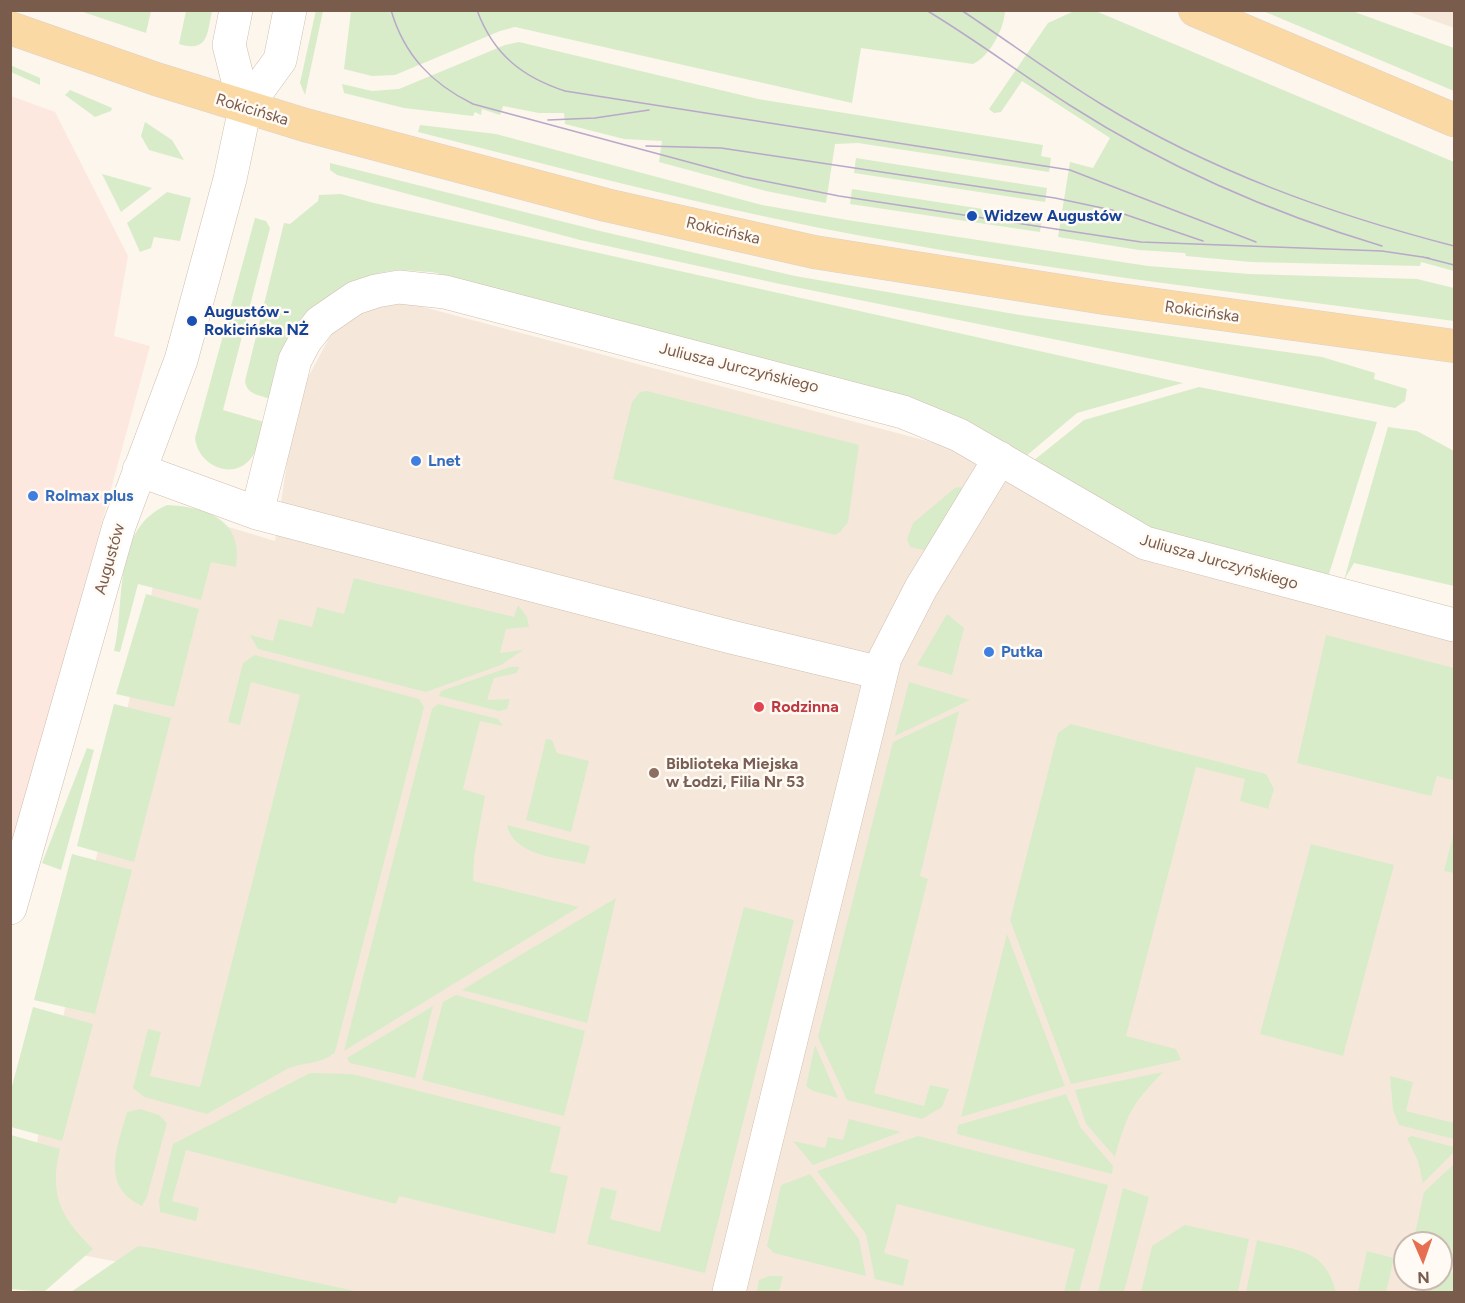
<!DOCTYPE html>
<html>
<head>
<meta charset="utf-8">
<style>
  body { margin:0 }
  #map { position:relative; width:1465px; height:1303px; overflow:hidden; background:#fdf6ec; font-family:Figtree,sans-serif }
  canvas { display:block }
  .frame { position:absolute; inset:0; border:12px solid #7a5c4d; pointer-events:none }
  .north { position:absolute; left:1393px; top:1231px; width:60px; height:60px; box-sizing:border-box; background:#fffaf3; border:2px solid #cabbb1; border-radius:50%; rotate:178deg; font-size:16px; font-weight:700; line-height:24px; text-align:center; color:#7a5c4d }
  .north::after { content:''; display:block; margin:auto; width:21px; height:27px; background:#e76f51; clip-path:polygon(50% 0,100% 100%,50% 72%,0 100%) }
</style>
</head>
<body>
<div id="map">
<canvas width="1465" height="1303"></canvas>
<div class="frame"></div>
<div class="north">N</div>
</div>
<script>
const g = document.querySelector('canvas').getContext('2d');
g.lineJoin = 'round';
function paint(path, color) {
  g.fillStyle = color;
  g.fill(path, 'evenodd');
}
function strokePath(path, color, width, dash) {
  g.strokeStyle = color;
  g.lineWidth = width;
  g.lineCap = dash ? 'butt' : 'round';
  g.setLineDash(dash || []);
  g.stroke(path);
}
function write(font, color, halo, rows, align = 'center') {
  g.font = font + ' Figtree,sans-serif';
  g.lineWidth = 5;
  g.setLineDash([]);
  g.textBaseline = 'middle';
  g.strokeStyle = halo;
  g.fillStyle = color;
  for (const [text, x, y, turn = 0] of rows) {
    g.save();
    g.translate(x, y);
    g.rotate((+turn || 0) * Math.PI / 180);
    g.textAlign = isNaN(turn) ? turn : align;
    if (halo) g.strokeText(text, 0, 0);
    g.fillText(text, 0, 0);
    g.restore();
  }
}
const residential = new Path2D(`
  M1407,11h47v17z
  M397,300l549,146 171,99 40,19 297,77v651h-1173l-265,-49 153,-734 106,32 22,-143 37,-69 29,-19zM1405,1243h36v36h-36z`);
const commercial = new Path2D(`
  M11,96l44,16 73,144 -14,80 36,10 -139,510z`);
const green = new Path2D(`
  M316,10l7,1 -18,84 -5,-12z
  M80,11h71l-5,22z
  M186,11h26c-5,22 -3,42 -33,33z
  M1005,11c-1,18 -15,45 -32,53l-112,-16 -9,55 -337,-76 -15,4 -105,44 -23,1 -28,-7 7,-58z
  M1083,11l15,1 356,150v109l-33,-9 -1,4 -169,-4 -65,-6 -1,-3 -46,-3 -81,-13 12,-75 23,6 17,-30 -88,-57 -21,31 -7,1 -5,-4 59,-86 24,-11z
  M1263,11h89l102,37v43z
  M519,42l239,57 285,46 -2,11 10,2 -2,14 -191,-29 -23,1 -9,59 -60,-12 -107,-29 3,-21 -38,-2 -59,-15 -1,-11h-25l-36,-7 -3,9 -18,-6 -1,6 -6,-3 -2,4 -69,-8 -60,-15 -2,-9 30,7 27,-2 106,-44z
  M10,65l30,13v7l-29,-13z
  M70,90l42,18 -1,3 -16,6 -30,-22z
  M145,122l27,18 12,20 -35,-10 -8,-14z
  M420,125l76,9 266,71 85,15 301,46 101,8 168,5 37,9v33c-211,-28 -424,-52 -634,-93 -135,-27 -268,-62 -402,-96z
  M856,158l191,30 -2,14 -191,-29z
  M330,163l270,68 195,45 225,39 302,42 53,16 -1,6 33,10 -2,12 -10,7 -615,-124 -200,-44 -243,-65 -7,-5z
  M102,174l50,14 -31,24z
  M852,189l190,29 -2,14 -190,-28z
  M167,192l24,6 -11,43 -26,-4 -3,11 -11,4 -13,-29z
  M341,194l33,9 809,180 -106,30 -52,44 -172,-74 -421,-111c-13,0 -29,-3 -42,-1 -49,8 -94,44 -113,92 -4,10 -4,24 -6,36 -12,-4 -24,-4 -26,-18l39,-158 6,1 28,-23 1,-6z
  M255,218l11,3 4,7 -47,182 41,12c-3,10 -5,26 -12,35 -18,25 -54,9 -57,-19z
  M1199,387l178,35 -49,155 -174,-44 -121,-72 51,-41z
  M647,391l212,54 -11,77 -8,10 -5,3 -222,-56 19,-77 8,-10z
  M1388,427l29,4 37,20v135l-100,-23 -10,17z
  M961,487l3,3 -36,61 -18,-4 -3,-8 6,-16 42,-35z
  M167,505c40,2 77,15 69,62l-25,-5 -10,38 -63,-16 -18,68 -6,-1c12,-48 -3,-122 53,-146z
  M354,578l160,39 4,-12 9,12 2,10 -23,2 -6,24 23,-3 -22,15 -75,27 -168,-43 -8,-14 23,6 6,-22 33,8 5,-20 27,7z
  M146,594l53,15 -25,98 -58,-13z
  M947,614l17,14 -12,47 -35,-10z
  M1326,635l128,33v106l-1,6 -16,-4 -6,20 -134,-33z
  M255,655l164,44 5,8 -89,345c-14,13 -29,9 -48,17l-80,45 -63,-17 -11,-9 15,-59 13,3 -11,44 50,11 100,-392 -49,-13 -11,43 -12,-3 15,-59z
  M510,667h9l-2,6 -23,5 -7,22 23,-1 -3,10 -8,2 -60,-15 2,-5z
  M909,682l61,18 -75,36z
  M114,704l57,14 -37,144 -57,-16z
  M438,704l60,15 5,7 -23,-5 -17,68 22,7 -11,61 -1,24 106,26 -235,144 88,-342z
  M959,711l-39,165 8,3 -54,214 50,13 6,-21 19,4 -7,18 -20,12 -75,-19 -29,-63 75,-295z
  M1071,724l195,50 8,15 -6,20 -28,-8 5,-22 -49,-12 -70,269 50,13 5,11 -110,24 -61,-164 48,-187z
  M546,739l6,1 5,13 32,8 -18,71 -45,-12z
  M87,748l7,2 -33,120 -19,-7z
  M507,825l83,21 -5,18c-25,-6 -72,-8 -78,-39z
  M1454,832v41l-10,-2z
  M1311,844l83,21 -51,191 -83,-22z
  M72,854l60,16 -37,144 -61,-14z
  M616,898l-29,125 -125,-33z
  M744,907l50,13 -89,353 -118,-29 14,-57 16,4 -7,28 50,13z
  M1007,934l58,152 -104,31z
  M456,995l129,36 -21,85 -142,-36 21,-78z
  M433,1006l-18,72 -65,-15 -3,-5z
  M33,1007l60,17 -31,117 -51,-14v-37z
  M815,1045l23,53 -25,-7 -7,-5z
  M1163,1072c-32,33 -36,42 -48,85l-29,-33 -11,-34z
  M310,1073l42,1 209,53 -11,45 18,4 -13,58 -156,-38 -3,8 -210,-54 -14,51 27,7 -3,13 -36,-9 -1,-12 14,-56z
  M1390,1076l23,6 -7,29 48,12v16l-55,-14 -6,-15z
  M1066,1094l15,34 32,38 -1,8 -155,-40 1,-9z
  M140,1109l19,6 8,8 -20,74 -5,9c-43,-20 -24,-60 -15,-94z
  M849,1119l52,13 -88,33 -20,-24 32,7 3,-11 15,3z
  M11,1135l49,14c-11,45 0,68 33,100l-49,43 -33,-3z
  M918,1136l190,49 -29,107h-15l11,-43 -178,-45 -13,49 25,7 -6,26 -28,-7 -9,-45 -49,-63z
  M1412,1136l42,11v5l-31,31 -5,-22 -11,-23z
  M1454,1164v97l-13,-3v-15h-28l11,-51z
  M810,1174l49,65 7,37 -92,-23 -7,-7 14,-61z
  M1123,1188l26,9 -25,95h-26z
  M1185,1225l64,14 -11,53h-97l11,-46z
  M1257,1240c40,11 68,8 79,52h-90z
  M138,1246l15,2 207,44h-289z
  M1367,1251l27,7 -8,34h-28z
  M1441,1270l13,3v19h-27l2,-9 -13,-4h25z
  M769,1276h14l-4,16h-22l2,-12z`);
const minor = new Path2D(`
  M236,10l-7,35 16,63
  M139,470l118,43 38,-153 10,-19 15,-19 35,-24 21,-7 23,-4 46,5 458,120 56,23 186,108 309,82
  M257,513l474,124 150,36
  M10,908l109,-382 62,-166 49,-181 15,-71 35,-48 10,-50
  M729,1292l156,-634 36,-70 79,-130`);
const major = new Path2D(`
  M1195,10l259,110
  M10,28l146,51 149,46 301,80 208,47 291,46 349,48`);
const tram = new Path2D(`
  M391,10c13,45 41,74 82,94l271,73 95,19 302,46 241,9 47,7
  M477,10c16,44 45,67 88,81l505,79 186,72
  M926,10c50,30 96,65 145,96 97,62 201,107 311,140
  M961,10c47,31 92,65 140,94 110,67 229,110 353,142
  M548,120l47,-2 54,-8
  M646,146l75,2 334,50 57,12 91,31
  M1423,257l31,8`);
const markers = [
  [972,216,6,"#1a4fb4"],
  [192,321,6,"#1a4fb4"],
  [416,461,6,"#3f7fe0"],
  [33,496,6,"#3f7fe0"],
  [989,652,6,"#3f7fe0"],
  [759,707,6,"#e0444e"],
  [654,773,6,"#8d6e63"]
];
const streetNames = [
  ["Rokicińska",252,110,17],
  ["Rokicińska",723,231,13],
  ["Rokicińska",1202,312,8],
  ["Juliusza Jurczyńskiego",739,368,14],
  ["Augustów",110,559,-74],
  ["Juliusza Jurczyńskiego",1219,562,16]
];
const transitNames = [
  ["Widzew Augustów",984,216],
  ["Augustów -",204,312],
  ["Rokicińska NŻ",204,330]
];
const shopNames = [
  ["Lnet",428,461],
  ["Rolmax plus",45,496],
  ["Putka",1001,652]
];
const healthNames = [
  ["Rodzinna",771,707]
];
const educationNames = [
  ["Biblioteka Miejska",666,764],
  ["w Łodzi, Filia Nr 53",666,782]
];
paint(residential, '#f5e8da');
paint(commercial, '#fde8e0');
paint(green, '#d8ecc9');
strokePath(minor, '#d1beb0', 34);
strokePath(major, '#dad1cd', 34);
strokePath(minor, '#fff', 33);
strokePath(major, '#fbd9a5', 33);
strokePath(tram, '#b9a8c9', 1.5);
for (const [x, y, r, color] of markers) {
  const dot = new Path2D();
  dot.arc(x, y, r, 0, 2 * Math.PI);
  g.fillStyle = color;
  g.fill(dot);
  strokePath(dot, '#fffaf3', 2);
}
write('16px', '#7a5c4d', '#fffaf3', streetNames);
write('bold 16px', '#164399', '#fffaf3', transitNames, 'left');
write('bold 16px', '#366cbe', '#fffaf3', shopNames, 'left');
write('bold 16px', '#be3a42', '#fffaf3', healthNames, 'left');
write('bold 16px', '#785e54', '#fffaf3', educationNames, 'left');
</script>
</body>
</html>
